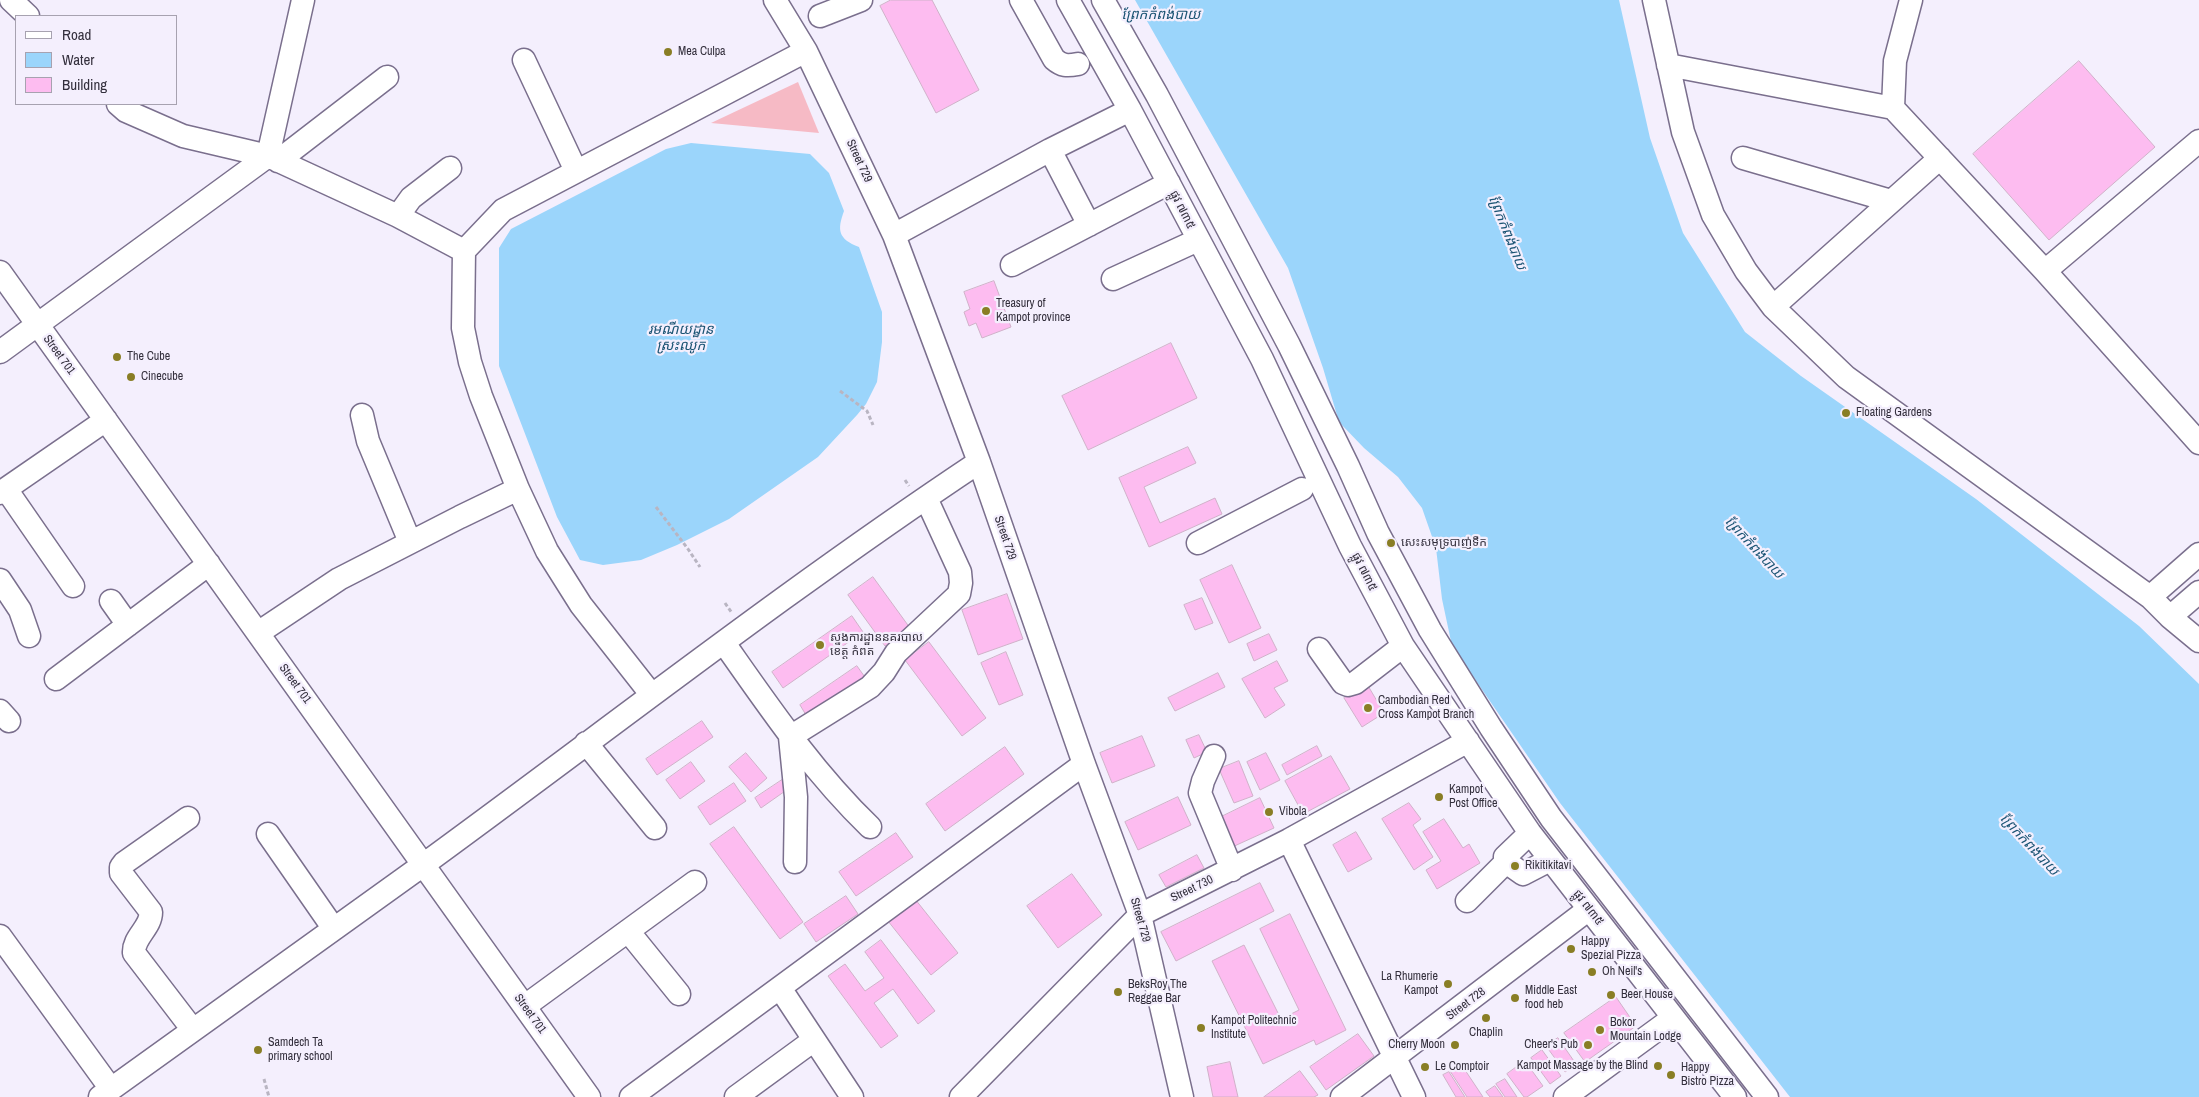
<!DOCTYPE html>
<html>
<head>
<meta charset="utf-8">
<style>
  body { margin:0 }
  #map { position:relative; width:2199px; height:1097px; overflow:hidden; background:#f4effd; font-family:"Archivo Narrow",sans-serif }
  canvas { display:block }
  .legend { position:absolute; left:15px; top:15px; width:162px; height:90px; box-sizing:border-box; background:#f4effd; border:1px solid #a7a2b0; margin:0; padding:6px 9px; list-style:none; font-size:15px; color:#332f3c }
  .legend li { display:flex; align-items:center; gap:10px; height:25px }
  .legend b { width:25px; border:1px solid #a7a2b0 }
</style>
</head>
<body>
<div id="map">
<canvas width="2199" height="1097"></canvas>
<ul class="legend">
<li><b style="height:6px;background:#fff"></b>Road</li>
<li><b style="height:14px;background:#9bd5fb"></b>Water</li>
<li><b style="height:14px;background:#fdbcf0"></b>Building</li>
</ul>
</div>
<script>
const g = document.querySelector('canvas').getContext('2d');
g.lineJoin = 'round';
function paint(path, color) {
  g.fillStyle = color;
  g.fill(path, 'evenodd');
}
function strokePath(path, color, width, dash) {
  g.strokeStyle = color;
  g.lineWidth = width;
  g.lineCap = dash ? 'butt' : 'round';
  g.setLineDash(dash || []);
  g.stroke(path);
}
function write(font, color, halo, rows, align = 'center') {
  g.font = font + ' "Archivo Narrow","Noto Sans Khmer",sans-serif';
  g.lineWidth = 4.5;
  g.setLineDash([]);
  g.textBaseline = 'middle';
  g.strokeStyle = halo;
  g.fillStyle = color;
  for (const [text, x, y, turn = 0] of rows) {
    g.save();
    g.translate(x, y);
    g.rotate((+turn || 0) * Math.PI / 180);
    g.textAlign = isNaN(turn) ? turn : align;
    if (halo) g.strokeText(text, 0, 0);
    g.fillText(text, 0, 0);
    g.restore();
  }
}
const green = new Path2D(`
  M798,82l21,51 -108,-10z`);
const water = new Path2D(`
  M1135,0h484l31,138 33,95 62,99 56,44 175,123 163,127 60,58v413h-409l-230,-294 -108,-157 -10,-47 -6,-51 -14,-40 -24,-31 -34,-29 -25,-26 -16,-54 -35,-100z
  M691,143l119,11 19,19 15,38c-7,19 -6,28 15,36l23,65v30l-5,40 -11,22 -9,11 -39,42 -89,62 -52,26 -36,15 -38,5 -23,-5 -23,-43 -58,-151v-118l12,-19 155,-80z`);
const building = new Path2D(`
  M891,0h41l47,90 -43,23 -56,-107z
  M2079,61l76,86 -106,93 -76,-86z
  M994,281l17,46 -29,11 -6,-15 -7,3 -5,-14 6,-3 -6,-17z
  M1171,343l26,55 -109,52 -26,-54z
  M1188,447l8,16 -52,24 16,36 55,-25 7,16 -73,33 -30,-69z
  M1232,565l29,63 -32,15 -29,-63z
  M873,577l37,51 -25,18 -37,-51z
  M1007,594l16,45 -45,16 -16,-45z
  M1202,598l11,25 -18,7 -11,-25z
  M852,616l11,16 -80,56 -11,-16z
  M1269,634l8,16 -23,11 -7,-17z
  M929,642l57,76 -24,18 -57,-76z
  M1006,652l17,43 -24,10 -18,-42z
  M1277,661l11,20 -14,7 11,17 -20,13 -23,-39z
  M857,666l10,14 -58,40 -9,-15z
  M1218,673l7,14 -50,24 -7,-13z
  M1367,684l17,29 -22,14 -18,-29z
  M702,721l11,16 -56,38 -11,-16z
  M1199,735l8,17 -13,6 -8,-18z
  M1142,736l13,30 -43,17 -12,-30z
  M1317,746l5,10 -35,19 -5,-10z
  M1005,747l19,27 -79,57 -19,-27z
  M746,753l21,25 -16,14 -22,-25z
  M1266,753l14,27 -20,10 -13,-28z
  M1331,756l19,33 -47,25 -18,-33z
  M1239,761l14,35 -19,7 -15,-34z
  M691,762l14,19 -25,18 -14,-19z
  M782,780l6,9 -27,19 -6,-10z
  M734,783l12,18 -36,24 -12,-18z
  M1178,797l13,28 -53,25 -13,-28z
  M1260,798l14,30 -44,20 -13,-29z
  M1409,803l12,16 -8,6 20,32 -19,13 -32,-51z
  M1444,819l19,29 6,-4 11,19 -43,26 -11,-19 15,-9 -18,-29z
  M734,827l69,95 -23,17 -70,-95z
  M1356,832l16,27 -24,13 -15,-27z
  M896,833l17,24 -57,39 -17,-24z
  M1197,855l7,13 -38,19 -7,-12z
  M1072,874l30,41 -44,33 -31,-42z
  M1260,883l14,28 -98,50 -15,-29z
  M846,896l12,18 -42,28 -12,-18z
  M915,899l43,54 -27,22 -43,-54z
  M1290,914l56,116 -30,15 -2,-5 -51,24 -51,-103 32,-16 37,74 18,-9 -39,-81z
  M881,940l54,71 -17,13 -25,-35 -19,14 24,33 -17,12 -53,-72 17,-12 20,27 19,-13 -19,-26z
  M1616,997l20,29 -51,36 -21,-29z
  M1358,1034l16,22 -48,34 -16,-23z
  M1558,1038l18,26 -11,8 -19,-26z
  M1542,1050l19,26 -11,8 -19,-26z
  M1525,1061l18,25 -16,11h-3l-17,-23z
  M1230,1062l8,35h-25l-6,-30z
  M1461,1064l22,33h-16l-17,-26z
  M1300,1071l18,24 -4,2h-50z
  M1449,1072l16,25h-9l-13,-22z
  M1505,1079l12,18h-12l-9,-13z
  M1495,1086l8,11h-13l-4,-5z`);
const path = new Path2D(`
  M840,391l27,20 6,14
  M905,480l4,6
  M656,507l32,42 12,18
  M725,603l7,10
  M264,1079l5,18`);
const minor = new Path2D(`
  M11,0l17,16
  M775,0l31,51 88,184 85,227 105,302 56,151 42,182
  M1021,0l33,59c8,7 13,7 24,5
  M1068,0l62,110 132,249 88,187 53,100 127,187 205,264
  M1103,0l54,95 132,250 59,121 30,67 52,97 61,98 60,90 216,279
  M1654,0l29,132 30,83 33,56 27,36 73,70 304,220 20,20 29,-25
  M1911,0l-16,61 -2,47 152,163 154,172
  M820,16l41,-16
  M524,60l52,111
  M1668,65l225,43
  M118,104l8,7 57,25 85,20 130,60 66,35 -1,77 7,34 11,34 37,93 29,62 34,54 70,89
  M1050,150l39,75
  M1743,158l148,43
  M278,161l109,-84
  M398,216l13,-18 39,-30
  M894,235l156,-85 80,-40
  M464,251l39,-41 303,-159
  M1012,265l157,-82
  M2045,271l154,-130
  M0,272l589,825
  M1113,279l85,-39
  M1773,307l167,-149
  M0,352l268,-196 35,-156
  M362,415l6,26 42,101
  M6,489l67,97
  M0,493l106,-73
  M1198,543l104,-54
  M0,580l20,30 9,26
  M2150,597l49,-43
  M111,601l17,24
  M2170,617l29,24
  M258,633l81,-54 121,-62 58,-28
  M724,643c45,64 89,129 146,184
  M1319,649l24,34 5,2 7,-2 48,-37
  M56,679l153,-115
  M0,711l9,10
  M586,743l69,85
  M1214,756l-11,25 -3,12 32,77
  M188,818l-64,45 -3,4v6l30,39c0,16 -18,25 -17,41l59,77
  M1530,833l-25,24 1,5 17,12 27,-14
  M268,834l66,95
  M1289,840l125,257
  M795,862l1,-65 -6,-60 80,-50 14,-15 12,-19 63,-59 2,-11 -1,-11 -34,-74
  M1467,901l39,-39
  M628,931l51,63
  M0,936l111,153
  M780,988l72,109
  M525,1006l170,-124
  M100,1097c107,-78 216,-154 323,-232 185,-135 365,-276 556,-403
  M631,1097l453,-333
  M736,1097l78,-57
  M961,1097l179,-182 149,-75 179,-99
  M1342,1097l247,-188
  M1565,1097l108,-79`);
const markers = [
  [668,52,5,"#897e25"],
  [986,311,5,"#897e25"],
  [117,357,5,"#897e25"],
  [131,377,5,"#897e25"],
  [1846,413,5,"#897e25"],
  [1391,543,5,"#897e25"],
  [820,645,5,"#897e25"],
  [1368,708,5,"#897e25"],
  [1439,797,5,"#897e25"],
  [1269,812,5,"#897e25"],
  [1515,866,5,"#897e25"],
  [1571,949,5,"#897e25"],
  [1592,972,5,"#897e25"],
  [1448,984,5,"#897e25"],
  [1118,992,5,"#897e25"],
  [1611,995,5,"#897e25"],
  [1515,998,5,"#897e25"],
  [1486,1018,5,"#897e25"],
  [1201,1028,5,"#897e25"],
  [1600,1030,5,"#897e25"],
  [1455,1045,5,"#897e25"],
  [1588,1045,5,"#897e25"],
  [258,1050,5,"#897e25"],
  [1658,1066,5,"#897e25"],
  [1425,1067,5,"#897e25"],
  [1671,1075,5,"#897e25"]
];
const poiNames = [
  ["Mea Culpa",678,52],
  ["Treasury of",996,304],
  ["Kampot province",996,318],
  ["The Cube",127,357],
  ["Cinecube",141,377],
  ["Floating Gardens",1856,413],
  ["សេះសមុទ្របាញ់ទឹក",1401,543],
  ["ស្នងការដ្ឋាននគរបាល",830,638],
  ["ខេត្ត កំពត",830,652],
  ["Cambodian Red",1378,701],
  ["Cross Kampot Branch",1378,715],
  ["Kampot",1449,790],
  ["Post Office",1449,804],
  ["Vibola",1279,812],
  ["Rikitikitavi",1525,866],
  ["Happy",1581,942],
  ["Spezial Pizza",1581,956],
  ["Oh Neil's",1602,972],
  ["La Rhumerie",1438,977,"right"],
  ["Kampot",1438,991,"right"],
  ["BeksRoy The",1128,985],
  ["Reggae Bar",1128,999],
  ["Middle East",1525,991],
  ["food heb",1525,1005],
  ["Beer House",1621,995],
  ["Kampot Politechnic",1211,1021],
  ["Institute",1211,1035],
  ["Bokor",1610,1023],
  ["Mountain Lodge",1610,1037],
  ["Chaplin",1486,1033,"center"],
  ["Samdech Ta",268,1043],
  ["primary school",268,1057],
  ["Cherry Moon",1445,1045,"right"],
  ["Cheer's Pub",1578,1045,"right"],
  ["Kampot Massage by the Blind",1648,1066,"right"],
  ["Le Comptoir",1435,1067],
  ["Happy",1681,1068],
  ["Bistro Pizza",1681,1082]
];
const streetNames = [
  ["Street 729",859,161,65],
  ["ផ្លូវ ៧៣៥",1182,210,63],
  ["Street 701",59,355,54],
  ["Street 729",1005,538,71],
  ["ផ្លូវ ៧៣៥",1364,572,63],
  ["Street 701",295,684,54],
  ["Street 730",1192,889,-26],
  ["ផ្លូវ ៧៣៥",1588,908,52],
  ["Street 729",1140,920,74],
  ["Street 728",1466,1004,-37],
  ["Street 701",530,1014,54]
];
const waterNames = [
  ["ព្រែកកំពង់បាយ",1161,15],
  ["ព្រែកកំពង់បាយ",1507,233,68],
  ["រមណីយដ្ឋាន",681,330],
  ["ស្រះឈូក",681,346],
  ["ព្រែកកំពង់បាយ",1754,548,47],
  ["ព្រែកកំពង់បាយ",2029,845,47]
];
paint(green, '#f6bac5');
paint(water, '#9bd5fb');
paint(building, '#fdbcf0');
strokePath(building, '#d0b1c9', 1);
strokePath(minor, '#7a6f8d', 25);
strokePath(path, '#b9b5c2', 3, [4, 2.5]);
strokePath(minor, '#fff', 22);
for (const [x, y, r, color] of markers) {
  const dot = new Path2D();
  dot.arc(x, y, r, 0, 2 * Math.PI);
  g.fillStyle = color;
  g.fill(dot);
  strokePath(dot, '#f4effd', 2);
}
write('12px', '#332f3c', '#f4effd', poiNames, 'left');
write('12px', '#332f3c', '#f4effd', streetNames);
write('italic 14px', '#1b5474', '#f4effd', waterNames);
</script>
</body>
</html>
